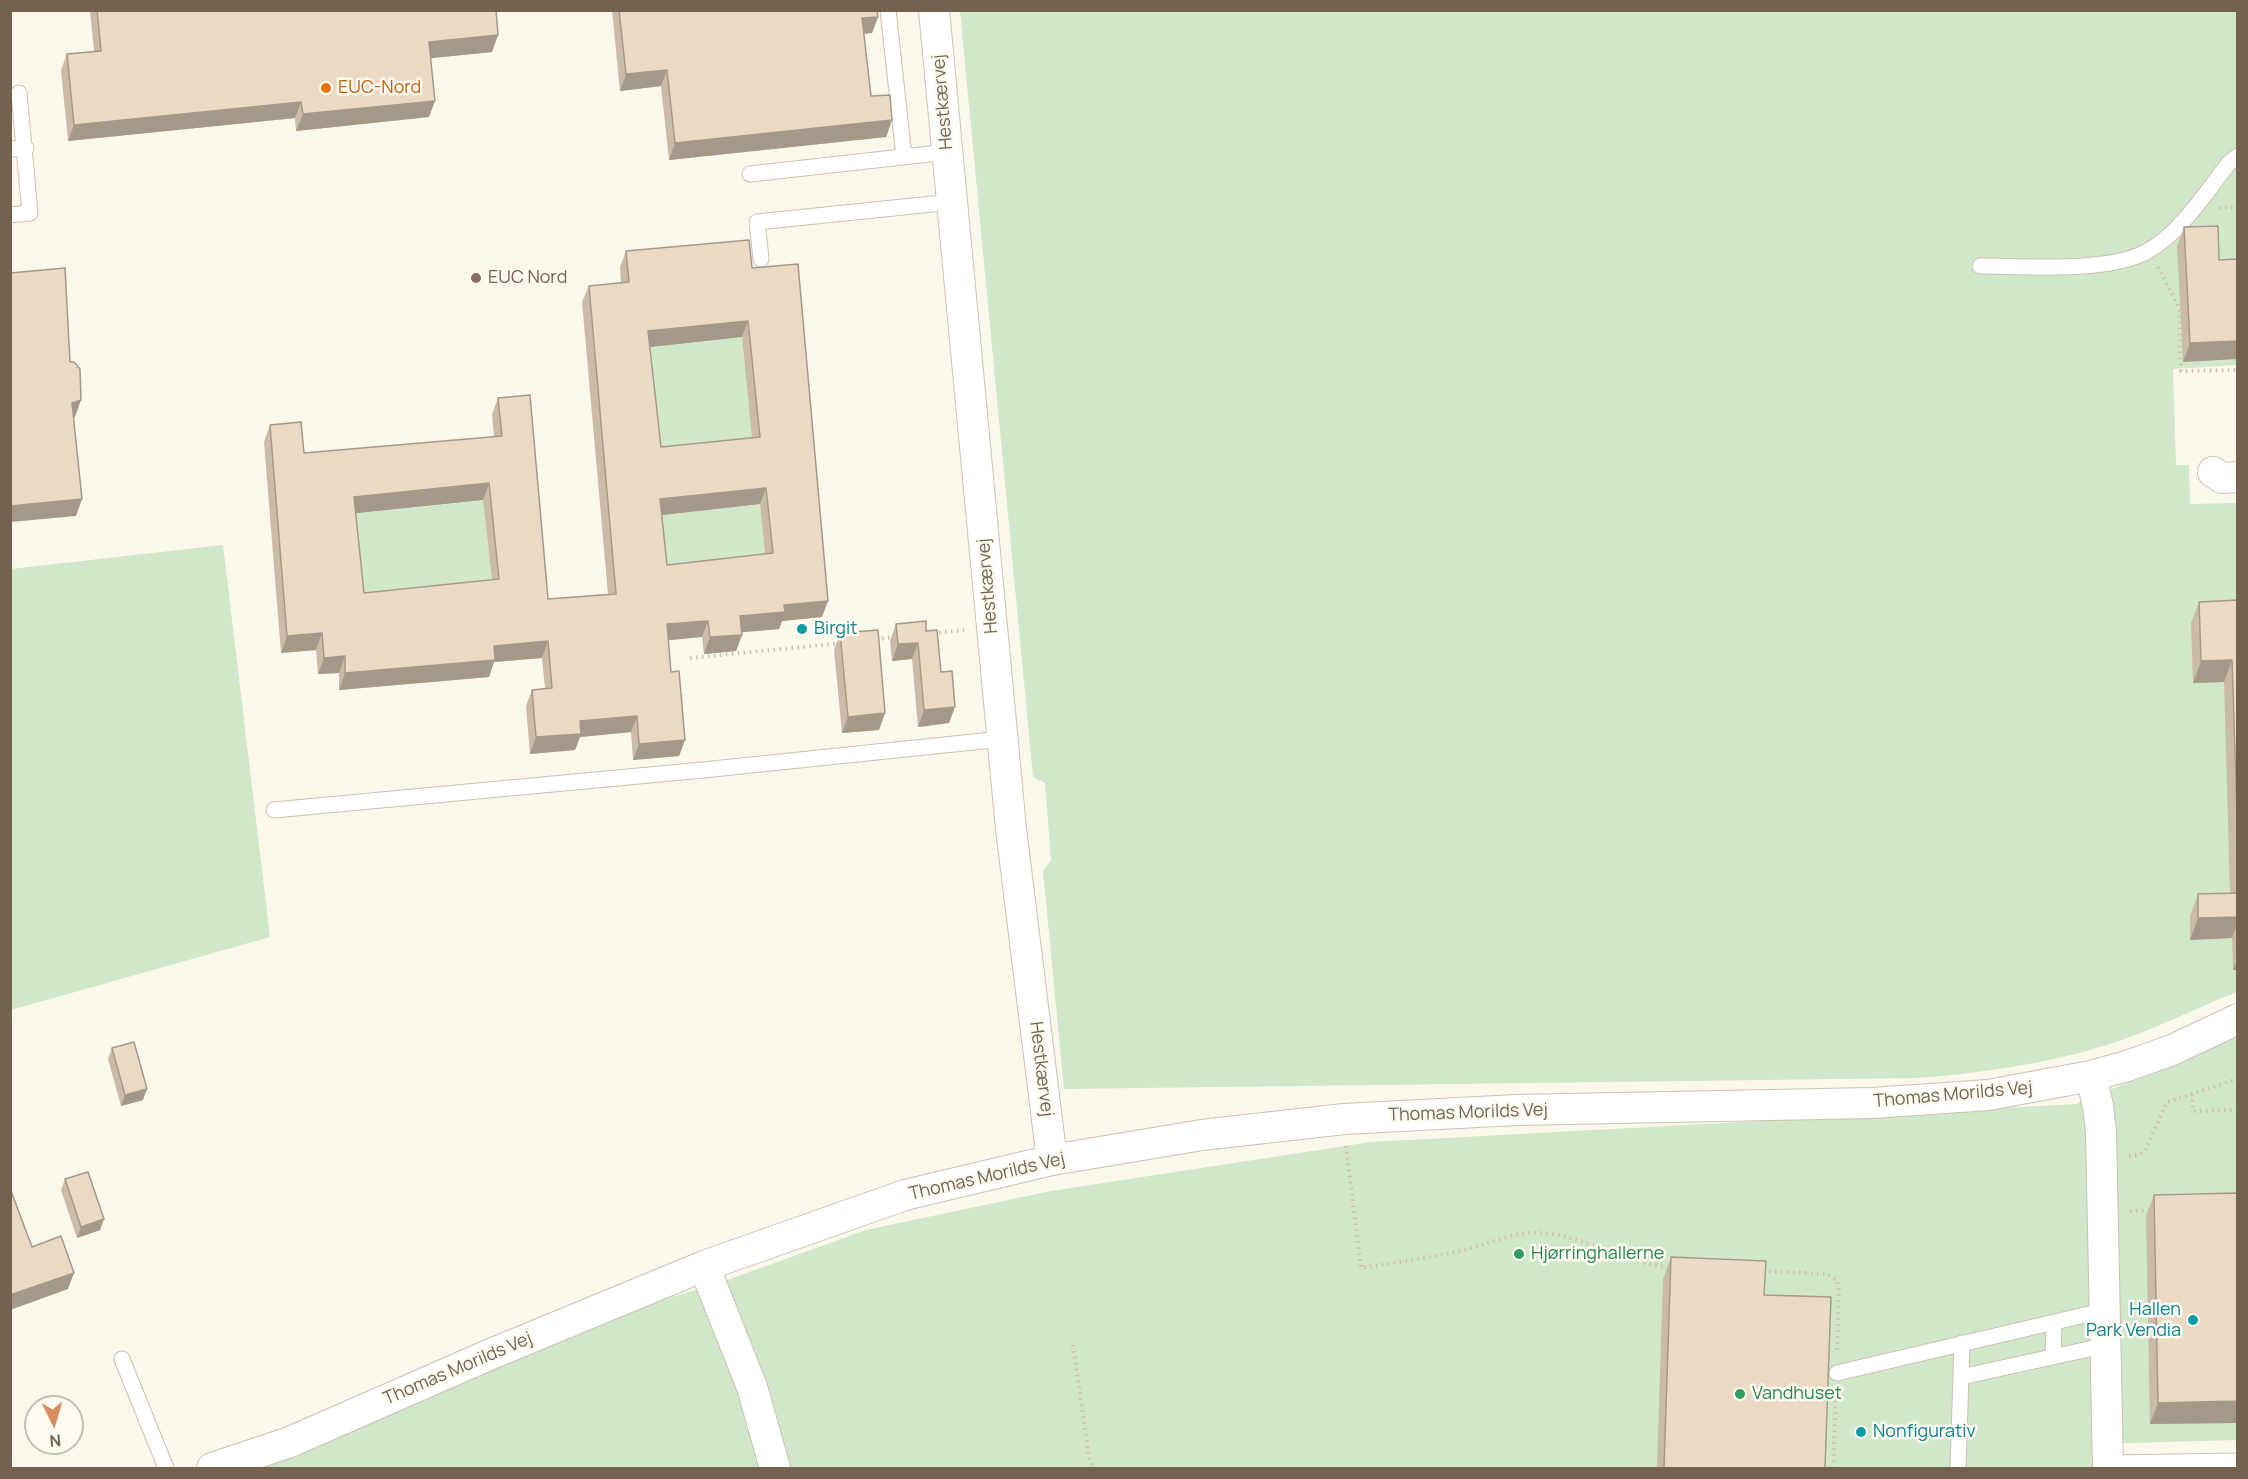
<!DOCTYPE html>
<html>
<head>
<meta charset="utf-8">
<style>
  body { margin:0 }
  #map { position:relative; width:2248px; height:1479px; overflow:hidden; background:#faf7eb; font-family:Manrope,sans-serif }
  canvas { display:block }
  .frame { position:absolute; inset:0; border:12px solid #736250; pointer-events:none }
  .north { position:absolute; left:24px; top:1395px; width:60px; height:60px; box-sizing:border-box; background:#fdfaf1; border:2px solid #c6bdb1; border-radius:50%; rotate:175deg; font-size:16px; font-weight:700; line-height:24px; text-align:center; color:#736250 }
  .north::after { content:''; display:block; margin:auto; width:21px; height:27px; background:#d68c5e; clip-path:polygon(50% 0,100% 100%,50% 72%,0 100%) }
</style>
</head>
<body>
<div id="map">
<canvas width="2248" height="1479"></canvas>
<div class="frame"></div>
<div class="north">N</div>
</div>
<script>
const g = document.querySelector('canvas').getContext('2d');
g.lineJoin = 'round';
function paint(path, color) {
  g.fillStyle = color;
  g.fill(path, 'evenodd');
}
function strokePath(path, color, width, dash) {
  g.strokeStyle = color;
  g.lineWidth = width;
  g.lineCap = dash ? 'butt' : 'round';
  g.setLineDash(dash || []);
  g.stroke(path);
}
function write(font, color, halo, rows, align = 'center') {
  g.font = font + ' Manrope,sans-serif';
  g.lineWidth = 5;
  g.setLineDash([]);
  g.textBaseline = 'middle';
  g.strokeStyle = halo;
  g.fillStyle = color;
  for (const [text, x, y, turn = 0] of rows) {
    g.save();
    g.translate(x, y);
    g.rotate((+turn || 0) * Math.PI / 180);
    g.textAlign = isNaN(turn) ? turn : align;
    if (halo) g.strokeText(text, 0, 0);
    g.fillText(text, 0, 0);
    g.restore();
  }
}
const green = new Path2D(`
  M960,11h1277v354l-64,4 3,96h13l1,39 47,-1v489c-43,17 -86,39 -130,53 -62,19 -125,28 -189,33l-854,11 -21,-218 8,-11 -6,-77 -12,-6z
  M742,337l12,116 -104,12 -14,-116z
  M486,500l-1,19 9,77 -153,16 7,-98z
  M760,504l7,66 -106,11 -7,-65z
  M223,545l47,392 -259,73v-441z
  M2237,1037v403l-144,4v24h-1842l43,-13 343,-147 96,-30 133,-48 185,-39 320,-49 705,-38z`);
const path = new Path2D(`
  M2219,208l19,-1
  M2158,267l21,40 2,64 57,-1
  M933,633l31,-3
  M876,639l19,-2
  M690,658l152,-15
  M2192,1094l1,17 45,-1
  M1346,1146l15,122c33,-5 66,-10 99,-17 27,-6 56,-21 84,-18 44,4 83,32 127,34
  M2129,1156l9,-1 7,-4 22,-49 71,-23
  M2130,1211l23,-1
  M1763,1271l64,3 10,6 2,14 -2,58
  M1073,1345l16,112 4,11
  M1833,1468l3,-75`);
const service = new Path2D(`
  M888,10l16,147
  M10,149l16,-1
  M750,174l197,-22
  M10,215l20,-2 -11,-120
  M761,259l-4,-37 195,-20
  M1980,266c46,0 129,7 168,-15 32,-18 59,-60 81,-88l9,-7
  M274,810l429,-40 299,-31
  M2053,1357l1,-35
  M122,1359l44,109
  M1837,1373l269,-63
  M1961,1377l146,-32
  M2108,1463l130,-2
  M1958,1468l4,-125`);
const minor = new Path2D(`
  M934,10l77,819 41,331
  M2213,472l9,6 16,-1
  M2091,1076l7,30 3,26 7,336
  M704,1266l48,121 23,81
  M212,1468l78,-26 201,-88 213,-88 201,-71 147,-35 150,-25 142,-16 172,-9 356,-7 116,-8 103,-19 36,-10 45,-16 66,-31`);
const wall = new Path2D(`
  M90,10h406l-4,42 -61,6 -2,59 -133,14 -1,-13 -227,23 -7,-71 6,-16 27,-3z
  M612,10h265l1,7 -6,16 -8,1 7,62 21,24 -6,17 -217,23 -8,-74 -41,5z
  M2184,227l35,33 19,-1 -55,103 -6,-116z
  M626,251l126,17 70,349 -40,4 -3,8 -38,3 -5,19 -32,3 -2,-17 -34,3 3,32 14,68 -6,16 -46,4 -2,-28 -51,5 -5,13 -45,4 -4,-48 6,-16 13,-2 -3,-30 -48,4 -5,15 -150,13v-17l-21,1 -2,-24 -35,3 -17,-211 6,-17 34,28 190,-16 -2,-23 6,-16 50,201 60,-5 -26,-292 7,-16 32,-3 -1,-16zM742,337l10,101 -91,9 -11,-100zM483,500l9,80 -128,13 -8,-80zM760,504l5,50 -98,11 -5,-50z
  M2238,600v370h-5l-1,-32 -42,2v-24l8,-22 32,-1 -6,-211 -31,1 -2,-60 8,-21z
  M896,624l30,7 15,41 8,51 -31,4 -6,-68 -20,2 -2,-20z
  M840,633l45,80 -6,17 -37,3 -8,-83z
  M112,1048l31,52 -22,6 -13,-47z
  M65,1179l35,51 -23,8 -16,-48z
  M2238,1193v230l-88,1 -4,-208 8,-21z
  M1671,1257l93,38 61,173h-168l6,-189z`);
const shadedWall = new Path2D(`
  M878,17l-6,16 -16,1 6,-16z
  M498,35l-6,17 -69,7 6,-17z
  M667,70l-6,16 -41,5 6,-17z
  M435,101l-6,16 -133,14 7,-17z
  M301,102l-6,16 -227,23 6,-16z
  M892,120l-6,17 -217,23 6,-17z
  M748,321l-6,16 -100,11 6,-17z
  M2238,341v18l-55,3 7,-19z
  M81,400l-6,17 -9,2 6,-16z
  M489,483l-6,17 -135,14 6,-17z
  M766,488l-6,16 -106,12 6,-17z
  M82,499l-6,17 -66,6v-16z
  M828,601l-6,16 -40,4 -3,8 -45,4 6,-17 44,-11z
  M708,621l-6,16 -41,4 6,-17z
  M322,633l-6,17 -35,3 6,-17z
  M742,635l-6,16 -32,3 6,-17z
  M548,641l-6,17 -48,4 -5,15 -150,13 6,-17 149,-27z
  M918,643l-6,16 -20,2 6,-17z
  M345,656l-6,17 -21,1 6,-16z
  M2232,660l-8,22 -31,1 8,-22z
  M955,707l-6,16 -31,4 6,-17z
  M885,713l-6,17 -37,3 6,-16z
  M637,716l-6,16 -51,5 -5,13 -45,4 6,-17 44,-16z
  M685,740l-6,16 -46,4 6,-16z
  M2238,917v6l-6,15 -42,2 8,-22z
  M2238,958v12h-5z
  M147,1089l-4,11 -22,6 4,-11z
  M104,1219l-4,11 -23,8 4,-11z
  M74,1273l-6,16 -58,21v-15z
  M2238,1401v22l-88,1 8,-21z`);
const building = new Path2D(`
  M97,10h399l2,25 -69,7 6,59 -132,13 -2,-12 -227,23 -7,-71 34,-3z
  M619,10h258l1,7 -16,1 9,78 19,-1 2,25 -217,23 -8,-73 -41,4z
  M2218,226l1,34 19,-1v82l-48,2 -6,-116z
  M749,240l3,28 46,-4 30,337 -44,4 1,7 -45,4 2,19 -32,2 -2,-16 -41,3 4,48 8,-1 6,69 -46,4 -2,-28 -57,5 1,13 -45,3 -4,-47 20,-2 -4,-47 -54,5 1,14 -150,13v-17l-21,2 -2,-25 -35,3 -17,-211 31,-3 3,31 198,-17 -4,-38 32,-3 18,204 68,-5 -27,-308 40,-4 -3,-31zM748,321l12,116 -99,10 -13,-116zM489,483l10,96 -135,14 -10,-96zM766,488l7,65 -106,12 -7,-66z
  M65,268l5,94h4l6,7 1,31 -9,3 10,96 -72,7v-233z
  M2238,600v243l-6,-183 -31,1 -2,-59z
  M926,621v10l11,-1 4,42 11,-1 3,36 -31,3 -6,-67 -20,1 -2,-20z
  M878,630l7,83 -37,4 -8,-84z
  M2238,893v24l-40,1v-24z
  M134,1042l13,47 -22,6 -13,-47z
  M88,1172l16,47 -23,8 -16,-48z
  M10,1191h1l21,56 29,-11 13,37 -64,22z
  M2238,1193v208l-80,2 -4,-208z
  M1671,1257l95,4 -2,34 67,2 -6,171h-161z`);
const markers = [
  [326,88,6,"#e8710a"],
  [476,278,6,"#8d6e63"],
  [802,629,6,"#0f9aa8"],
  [1519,1254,6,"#2e9e5b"],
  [2193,1320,6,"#0f9aa8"],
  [1740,1394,6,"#2e9e5b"],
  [1861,1432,6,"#0f9aa8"]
];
const foodNames = [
  ["EUC-Nord",338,88]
];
const streetNames = [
  ["Hestkærvej",943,102,-95],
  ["Hestkærvej",988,586,-95],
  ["Hestkærvej",1041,1069,83],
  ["Thomas Morilds Vej",1953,1095,-5],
  ["Thomas Morilds Vej",1468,1113,-2],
  ["Thomas Morilds Vej",987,1177,-13],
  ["Thomas Morilds Vej",458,1369,-23]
];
const educationNames = [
  ["EUC Nord",488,278]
];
const cultureNames = [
  ["Birgit",814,629],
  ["Hallen",2181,1310,"right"],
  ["Park Vendia",2181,1331,"right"],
  ["Nonfigurativ",1873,1432]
];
const leisureNames = [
  ["Hjørringhallerne",1531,1254],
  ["Vandhuset",1752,1394]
];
paint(green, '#d1e7ca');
strokePath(service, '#ccc1b2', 17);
strokePath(minor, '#ccc1b2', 32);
strokePath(path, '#d2bfa8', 4, [1.5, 4.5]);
strokePath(service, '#fff', 15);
strokePath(minor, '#fff', 30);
paint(wall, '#cabba8');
paint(shadedWall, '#a49988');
paint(building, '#ebdac3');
strokePath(building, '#a49988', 1.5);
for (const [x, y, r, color] of markers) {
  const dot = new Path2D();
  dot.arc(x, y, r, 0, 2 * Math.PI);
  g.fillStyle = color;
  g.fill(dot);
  strokePath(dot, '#fdfaf1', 2);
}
write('18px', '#c56008', '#fdfaf1', foodNames, 'left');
write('18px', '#736250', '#fdfaf1', streetNames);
write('18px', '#785e54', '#fdfaf1', educationNames, 'left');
write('18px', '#0d838f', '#fdfaf1', cultureNames, 'left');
write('18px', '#27864d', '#fdfaf1', leisureNames, 'left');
</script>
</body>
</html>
